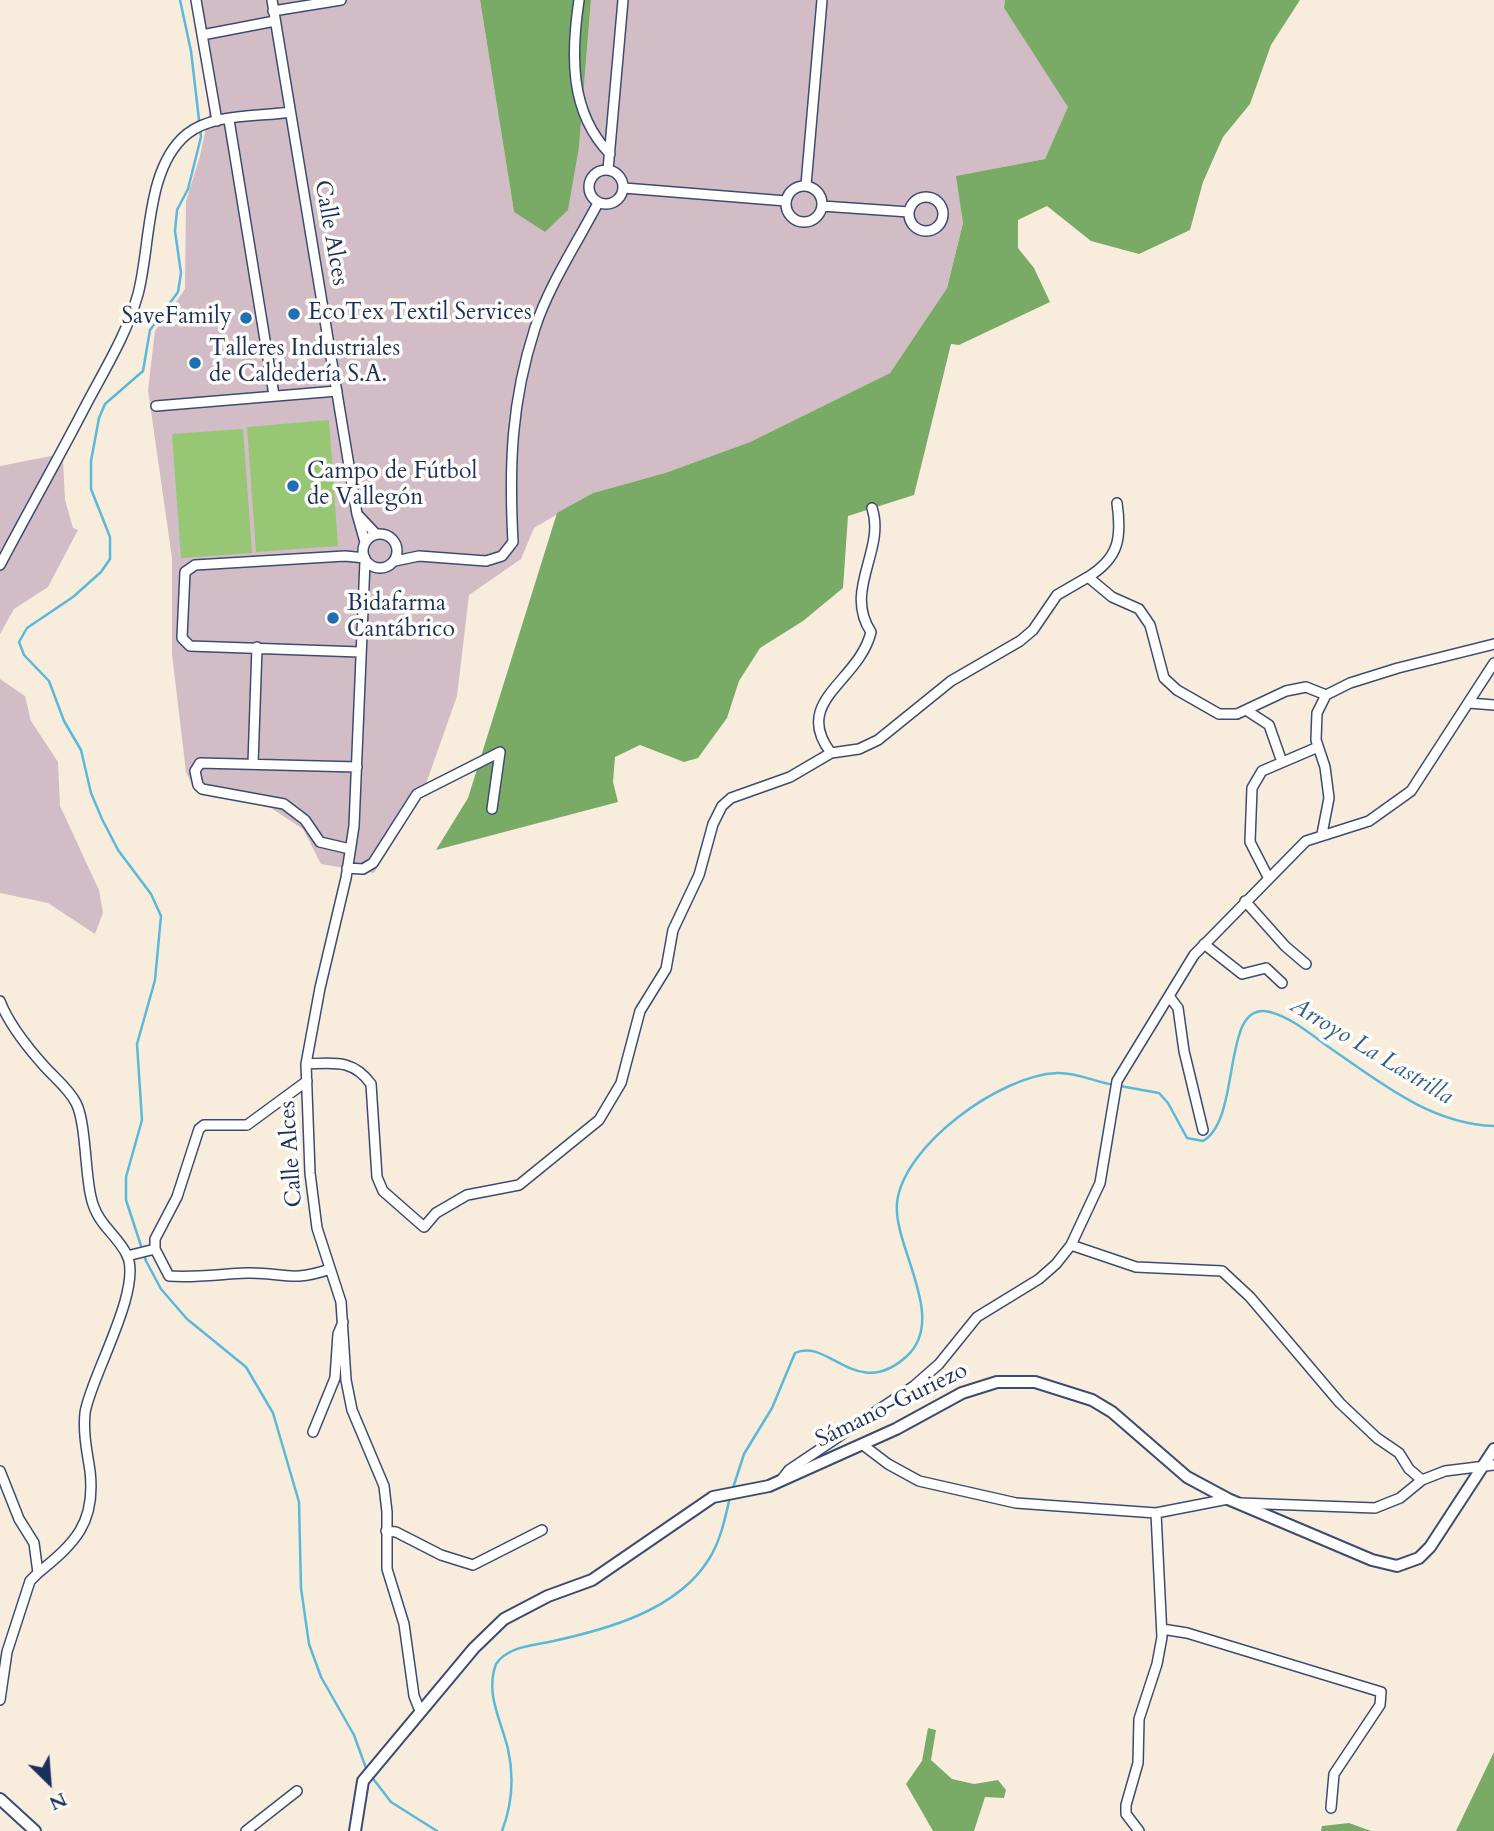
<!DOCTYPE html>
<html>
<head>
<meta charset="utf-8">
<style>
  body { margin:0 }
  #map { position:relative; width:1494px; height:1831px; overflow:hidden; background:#f8eddc; font-family:Cardo,serif }
  canvas { display:block }
  .north { position:absolute; left:14px; top:1747px; width:70px; height:70px; -webkit-text-stroke:5px #fdfcf7; paint-order:stroke; rotate:155deg; font-size:19px; font-weight:700; line-height:28px; text-align:center; color:#1b2f5e }
  .north::after { content:''; display:block; margin:auto; width:24px; height:32px; background:#1b2f5e; clip-path:polygon(50% 0,100% 100%,50% 72%,0 100%) }
</style>
</head>
<body>
<div id="map">
<canvas width="1494" height="1831"></canvas>
<div class="north">N</div>
</div>
<script>
const g = document.querySelector('canvas').getContext('2d');
g.lineJoin = 'round';
function paint(path, color) {
  g.fillStyle = color;
  g.fill(path, 'evenodd');
}
function strokePath(path, color, width, dash) {
  g.strokeStyle = color;
  g.lineWidth = width;
  g.lineCap = dash ? 'butt' : 'round';
  g.setLineDash(dash || []);
  g.stroke(path);
}
function write(font, color, halo, rows, align = 'center') {
  g.font = font + ' Cardo,serif';
  g.lineWidth = 7;
  g.setLineDash([]);
  g.textBaseline = 'middle';
  g.strokeStyle = halo;
  g.fillStyle = color;
  for (const [text, x, y, turn = 0] of rows) {
    g.save();
    g.translate(x, y);
    g.rotate((+turn || 0) * Math.PI / 180);
    g.textAlign = isNaN(turn) ? turn : align;
    if (halo) g.strokeText(text, 0, 0);
    g.fillText(text, 0, 0);
    g.restore();
  }
}
const industrial = new Path2D(`
  M194,0h286l34,212 65,-65 12,-147h414l-1,8 65,99 -24,52 -88,17 6,47 -16,65 -57,85 -140,69 -85,31 -72,20 -59,35 -13,31 -52,36 -12,101 -36,102 -47,75 -53,-9 -18,-35 -32,-21 -76,-17 -9,-19 -14,-118v-96l-24,-168 7,-59 30,-42 1,-88 14,-45 10,-47z
  M56,455l7,4 2,41 8,28 5,2 -30,57 -34,22 -14,25v-168z
  M0,679l25,17 6,25 27,41 2,44 39,84 4,23 -8,21 -47,-31 -48,-10z`);
const green = new Path2D(`
  M329,420l9,126 -82,6 -9,-125z
  M243,429l9,124 -71,5 -9,-124z`);
const forest = new Path2D(`
  M480,0h111l-12,147 -11,63 -23,22 -31,-20z
  M1005,0h295l-29,45 -21,59 -27,33 -20,45 -13,48 -51,24 -48,-13 -44,-35 -29,14v28l16,20 16,34 -91,43 -8,-1 -37,151 -66,21 -5,72 -40,33 -43,27 -21,33 -12,37 -29,40 -14,4 -44,-17 -25,12 -2,25 5,20 -182,48 32,-52 89,-285 36,-20 72,-20 85,-31 140,-69 57,-85 16,-65 -7,-47 89,-17 23,-52 -64,-99z
  M928,1728l8,2 -5,30 21,19 22,5 24,-4 8,10 -2,8 -19,-1 -11,34h-41l-27,-47 16,-23z
  M1494,1752v79h-38z
  M1349,1823l22,8h-50l1,-5z`);
const stream = new Path2D(`
  M180,0l11,51 10,86 -13,52 -11,21 -2,21 6,42 -3,19 -28,38 -7,41 -38,33 -6,14 -8,43v28l19,48v22l-9,13 -28,25 -46,31 -8,14 5,13 25,26 15,40 17,29 10,43 11,26 16,31 33,44 10,22 -6,64 -18,64 5,76 -16,57v23l20,61 15,28 26,30 59,48 27,46 26,89 2,86 8,56 12,33 33,58 13,36
  M1120,1086l39,7 9,10 19,35 16,3c40,-23 17,-143 67,-129 23,6 44,25 63,38 49,34 99,74 161,76
  M732,1491l12,-37 28,-46 23,-55c33,-16 62,49 112,3 41,-38 -14,-109 -10,-153 6,-58 104,-128 160,-130 19,-1 38,9 57,12
  M371,1776l20,26 46,29
  M502,1831c10,-26 12,-55 6,-82 -7,-29 -23,-55 -12,-85 12,-17 34,-18 53,-22 56,-12 128,-31 160,-83 12,-19 16,-41 21,-62`);
const minor = new Path2D(`
  M196,0l21,121
  M272,0l85,514 8,28
  M579,0c-8,54 -10,112 31,154
  M273,11l68,-11
  M202,35l73,-14
  M229,120l45,275
  M589 187a17 17 0 1 1 34 0a17 17 0 1 1-34 0Z
  M608,170l15,-170
  M806,185l16,-185
  M786 204a18 18 0 1 1 36 0a18 18 0 1 1-36 0Z
  M624,188l162,13
  M909 214a17 17 0 1 1 34 0a17 17 0 1 1-34 0Z
  M822,206l87,6
  M156,406l181,-15
  M358,515l18,19
  M363 551a17 17 0 1 1 34 0a17 17 0 1 1-34 0Z
  M365,561l-11,265 -8,52 -26,110 -14,76 4,109 7,55 24,74 5,78 6,30 32,76 3,26v57l17,55 10,72 6,15
  M395,561l24,-5 67,5 16,-5 11,-14c-4,-76 -2,-140 22,-214 14,-43 42,-85 63,-125
  M0,565c28,-53 58,-106 86,-160 19,-36 41,-71 52,-111 13,-48 7,-126 49,-160 26,-21 72,-17 103,-22
  M1088,577c31,-19 34,-39 29,-74
  M360,652l-170,-6 -8,-8 3,-66 10,-7 150,-9 20,2
  M1469,703l25,2
  M1246,710l23,15 13,37
  M831,753c-40,-52 28,-71 40,-121 -28,-42 15,-82 1,-124
  M253,764l4,-117
  M1322,834l7,-36 -4,-31 -9,-27 1,-27 9,-18 24,-12 48,-15 96,-24
  M350,849l-30,-7 -15,-22 -21,-16 -82,-15 -4,-4 -3,-14 5,-8 157,4
  M347,868l16,1 10,-6 44,-69 83,-42 -8,57
  M1268,877l-18,-35 2,-54 10,-17 56,-24
  M1245,901l40,45 21,18
  M1204,944l38,30 24,-6 16,15
  M1169,996l9,12 6,43 19,79
  M0,1001c9,24 28,47 45,66 10,11 24,22 31,36 10,19 9,70 15,94 6,28 25,36 36,58 16,35 -37,123 -42,158 -2,21 2,38 5,58 6,52 -15,72 -52,102
  M306,1064c28,-1 47,-5 65,20l6,93 6,14 41,36 12,-14 31,-18 52,-10 80,-65 22,-37 19,-72 26,-42 7,-39 26,-55 14,-51 9,-18 9,-8 59,-21 41,-24 28,-4 19,-9 73,-59 69,-40 13,-11 24,-35 31,-18 24,20 27,12 11,16 14,53 13,12 42,24h18l49,-23 20,-4 20,8
  M307,1081l-60,44h-43l-5,4 -22,68 -22,42v10l14,27c27,2 51,-2 78,-3 36,-1 43,10 83,-4
  M1071,1245l65,22 86,4 28,26 90,106 37,35 22,15 10,16 13,11 23,-9 49,-6
  M127,1256l28,-7
  M313,1432l22,-54 3,-44 5,-12
  M863,1445l25,19 31,17 97,22 140,10 72,-14
  M0,1471l19,48 15,24 4,30 -8,8 -23,71 -7,48
  M782,1479l7,-9 125,-84 25,-22 38,-47 62,-38 17,-15 15,-19 29,-62 17,-102 77,-126 112,-114 63,-20 42,-30 83,-128
  M1240,1503l135,5 25,-10 22,-18
  M386,1531l10,1 45,23 32,10 69,-35
  M1162,1629l25,4 194,59 -1,13 -46,69 -3,34
  M246,1831l51,-40
  M1139,1831l-13,-17v-9l12,-42 1,-44 18,-55 5,-27 -6,-124`);
const tertiary = new Path2D(`
  M0,1799l35,32
  M355,1831l8,-50 111,-133 30,-29 44,-23 44,-16 121,-83 56,-11 127,-57 66,-36 35,-11h38l57,18 20,12 75,65 41,22 144,61 25,6 22,-8 11,-11 64,-98`);
const markers = [
  [294,314,7,"#1f6fb2"],
  [246,318,7,"#1f6fb2"],
  [195,363,7,"#1f6fb2"],
  [293,486,7,"#1f6fb2"],
  [333,618,7,"#1f6fb2"]
];
const streetNames = [
  ["Calle Alces",330,233,80],
  ["Calle Alces",292,1154,-94],
  ["Sámano-Guriezo",892,1406,-26]
];
const poiNames = [
  ["EcoTex Textil Services",308,314],
  ["SaveFamily",232,318,"right"],
  ["Talleres Industriales",209,350],
  ["de Caldedería S.A.",209,376],
  ["Campo de Fútbol",307,473],
  ["de Vallegón",307,499],
  ["Bidafarma",347,605],
  ["Cantábrico",347,631]
];
const waterNames = [
  ["Arroyo La Lastrilla",1371,1052,31]
];
paint(industrial, '#d2bdc6');
paint(green, '#97c674');
paint(forest, '#79ab66');
strokePath(stream, '#5bb8d9', 2.5);
strokePath(minor, '#3c4c71', 12);
strokePath(tertiary, '#3c4c71', 14);
strokePath(minor, '#fff', 9);
strokePath(tertiary, '#fff', 10);
for (const [x, y, r, color] of markers) {
  const dot = new Path2D();
  dot.arc(x, y, r, 0, 2 * Math.PI);
  g.fillStyle = color;
  g.fill(dot);
  strokePath(dot, '#fdfcf7', 2.5);
}
write('23px', '#1b2f5e', '#fdfcf7', streetNames);
write('23px', '#1b2f5e', '#fdfcf7', poiNames, 'left');
write('italic 24px', '#315f89', '#fdfcf7', waterNames);
</script>
</body>
</html>
